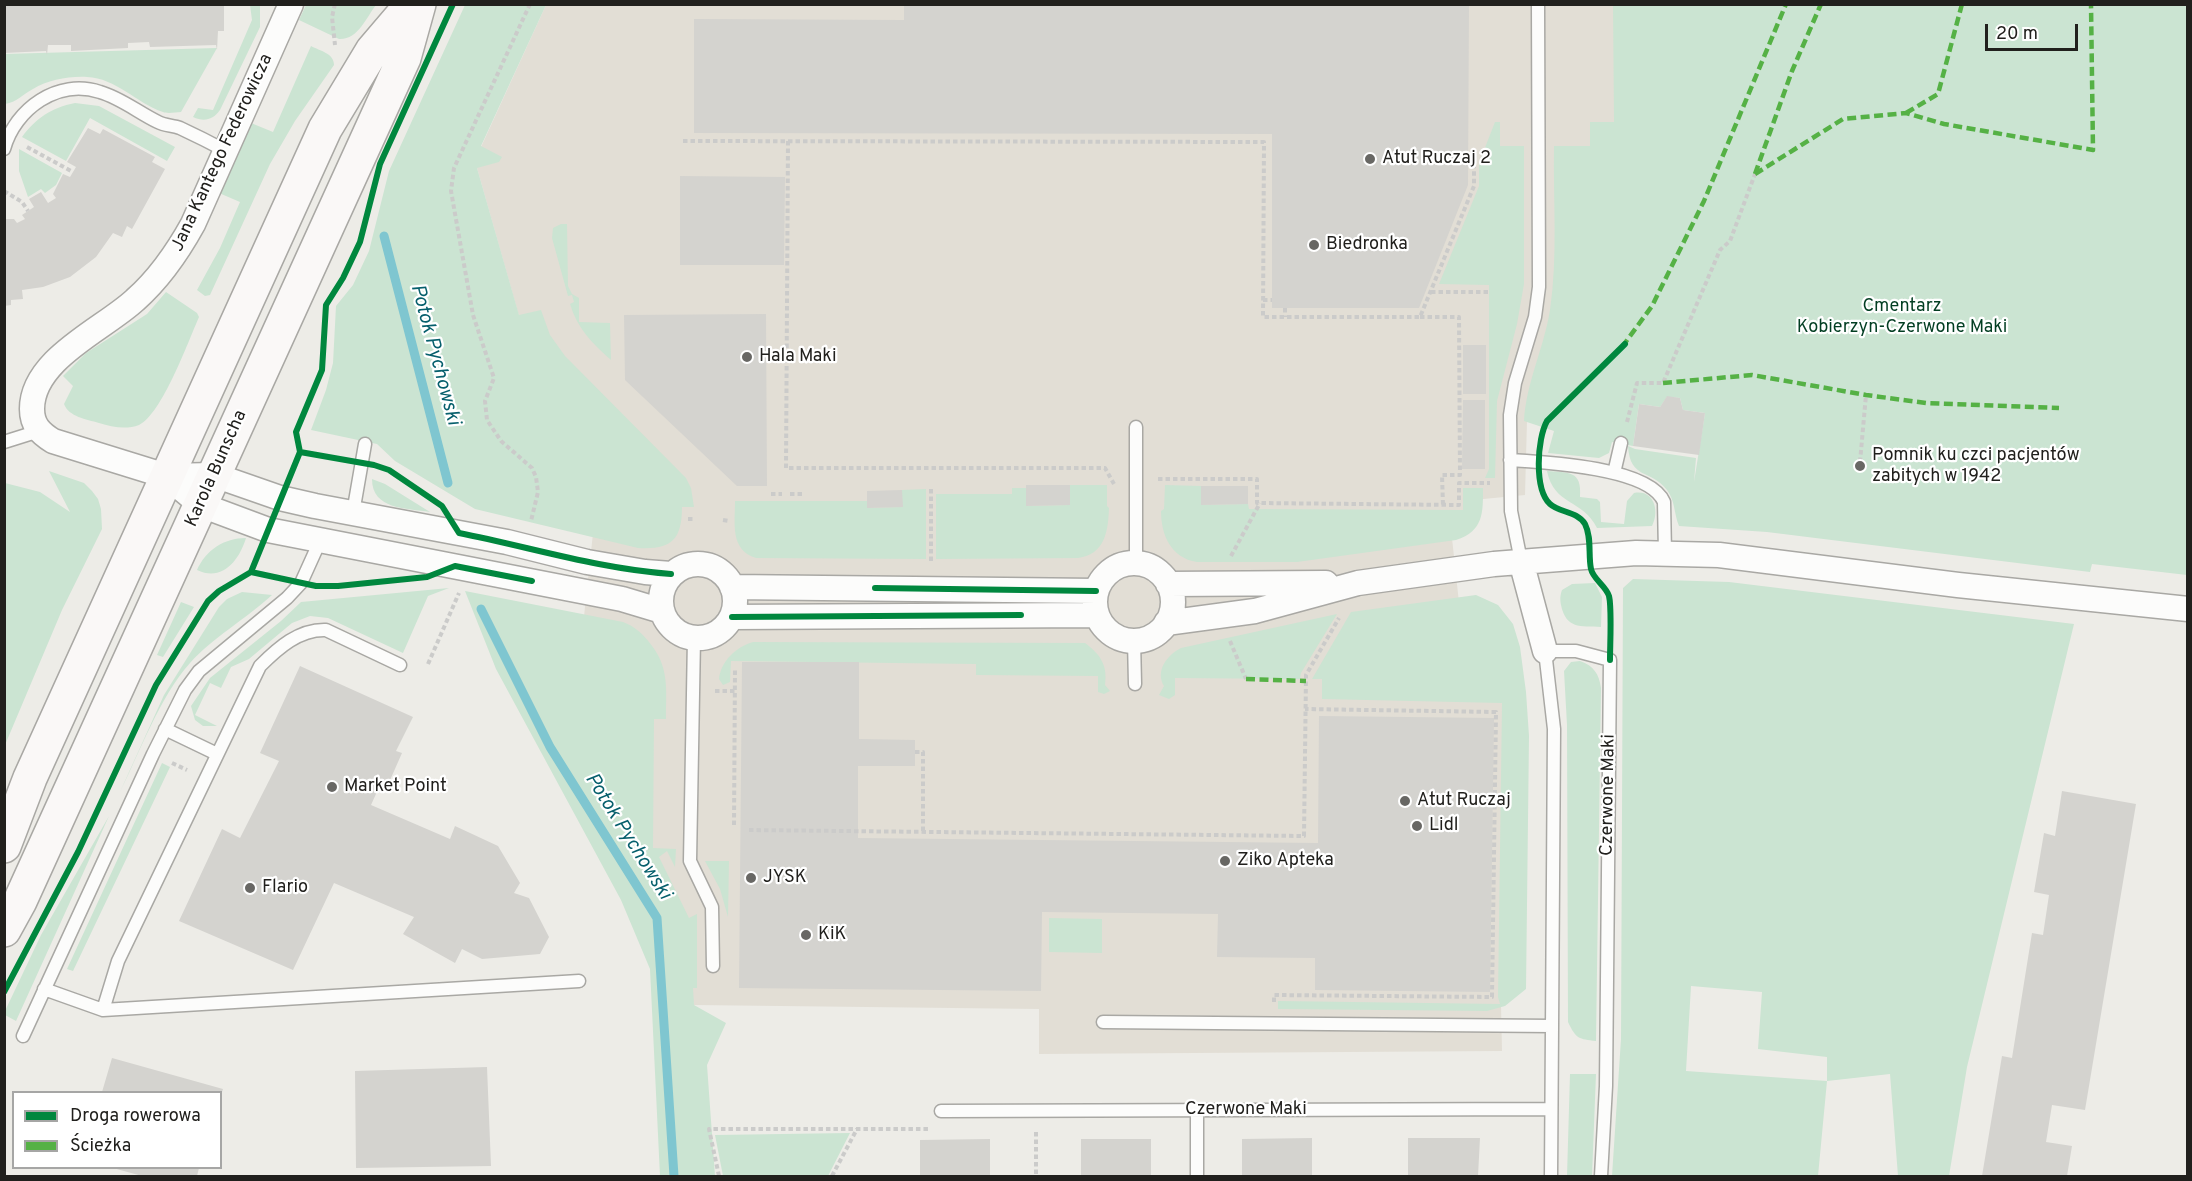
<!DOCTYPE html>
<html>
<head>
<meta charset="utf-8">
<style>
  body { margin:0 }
  #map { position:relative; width:2192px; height:1181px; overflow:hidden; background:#edece7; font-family:Overpass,sans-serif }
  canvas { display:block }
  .frame { position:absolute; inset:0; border:6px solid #21201d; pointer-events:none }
  .legend { position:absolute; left:12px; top:1091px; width:210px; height:78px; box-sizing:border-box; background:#fff; border:2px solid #a6a6a5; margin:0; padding:8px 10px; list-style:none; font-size:18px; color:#21201d }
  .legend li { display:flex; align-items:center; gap:12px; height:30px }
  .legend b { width:30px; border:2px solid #a6a6a5 }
  .scale { position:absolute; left:1985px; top:24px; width:93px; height:27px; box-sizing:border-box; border:3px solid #21201d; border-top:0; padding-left:8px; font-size:18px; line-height:21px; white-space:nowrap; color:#21201d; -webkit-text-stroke:4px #fff; paint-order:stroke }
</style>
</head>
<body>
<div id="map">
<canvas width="2192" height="1181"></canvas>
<div class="frame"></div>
<ul class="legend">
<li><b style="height:8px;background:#00873e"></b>Droga rowerowa</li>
<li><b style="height:8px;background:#55b145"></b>Ścieżka</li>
</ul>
<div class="scale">20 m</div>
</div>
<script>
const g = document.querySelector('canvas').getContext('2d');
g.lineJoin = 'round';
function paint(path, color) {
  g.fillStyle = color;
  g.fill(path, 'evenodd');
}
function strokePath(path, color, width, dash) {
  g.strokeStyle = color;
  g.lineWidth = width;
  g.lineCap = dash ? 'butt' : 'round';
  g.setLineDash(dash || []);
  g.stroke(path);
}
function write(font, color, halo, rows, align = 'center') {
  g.font = font + ' Overpass,sans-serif';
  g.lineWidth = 4.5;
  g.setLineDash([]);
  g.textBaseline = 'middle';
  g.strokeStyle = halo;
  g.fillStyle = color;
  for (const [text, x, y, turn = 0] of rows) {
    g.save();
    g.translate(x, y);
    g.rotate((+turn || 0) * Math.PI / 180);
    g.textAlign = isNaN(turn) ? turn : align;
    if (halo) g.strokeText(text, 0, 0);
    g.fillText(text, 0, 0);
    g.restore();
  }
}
const built = new Path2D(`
  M546,5h1122l-141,416 -2,74 -52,5 -22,29 9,83 51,94 -10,299 1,46 -463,3v-45l-345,-4 -113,-361 18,-166 -80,-162 -42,-148 4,-21z`);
const green = new Path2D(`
  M250,5h10v22l-40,83c-7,10 -16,12 -27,7l5,-9 15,2 39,-90z
  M306,5v-1l70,1c-10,13 -18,35 -37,34l-40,-19z
  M465,5h81l-65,141 21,11 -3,5 -22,6 42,147 22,-5 9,25 15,21 121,122 5,10 3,19h-12c0,33 -11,43 -44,41l-163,-39 -80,-48 -18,-17 -66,-14 15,-40 7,-27 3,-57 17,-21 16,-34 20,-80z
  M1613,5h574v570l-95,-11 -2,8 -323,-40 -88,-6c-5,-12 -4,-26 -12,-36 -16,-21 -37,-10 -39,-44l7,3 61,9 -2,24 11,-69 -22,-3 -3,-12 -13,-1 -7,10 -21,-3 -6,42 -21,-4 -3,11 -10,5 -51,-5 6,-22 -30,-10c2,-38 20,-73 26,-111 8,-54 3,-110 4,-164h36v-24h24z
  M311,46c9,5 23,7 23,19l-39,56 -25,43 -60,131 -5,1 -8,-6 23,-42 20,-46 -21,-9 32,-70 22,9z
  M217,48l-36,64c-5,0 -13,2 -18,0 -27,-9 -47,-34 -76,-35 -18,-1 -39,3 -54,12 -11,6 -16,13 -28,15l-1,-50z
  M75,103l24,3 76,41 -8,14 -77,-43 -24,43 -44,-24c14,-19 29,-29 53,-34z
  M1495,122h5v24h24v138l-7,40 -20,77 -2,77h-10l4,-9v-184l-50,-1 40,-98v-23z
  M19,149l43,24 -6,12 -11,8 -4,-4 -13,8 -9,-26z
  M561,224h6l1,62 4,8 7,4v24l31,1 1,37c-19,-17 -34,-32 -41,-56l4,-2 -2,-7 -4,1 -16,-58 1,-10z
  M166,292l31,21 2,4c-11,25 -37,97 -60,108 -13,5 -27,2 -40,-2 -13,-4 -30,-6 -35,-19l9,-18 -10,-10 23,-23 61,-39z
  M49,471l35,12 8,8 6,8 3,10 1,20 -40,81 -57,135v-262l35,9 30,20z
  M1547,471c22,2 35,-1 33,26l17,2 3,3 1,20 23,2 3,-23 7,-8c20,-4 26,18 18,33l-55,2c-14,-29 -43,-22 -50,-57z
  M372,479l13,5 45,28c-23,-4 -58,-2 -58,-33z
  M1070,485h37v21l2,2c-1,24 -4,46 -31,50l-142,1v-65h76v-6h14l1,18 42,-1z
  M1165,485l36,1v19l47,-1 1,5 214,1v-22h20c0,24 1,43 -27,52l-159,22h-100c-26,-4 -36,-27 -36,-51l3,-2z
  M926,489v70l-170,-1c-26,-8 -21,-34 -21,-57h132l1,7 34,-1v-17z
  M246,538c-7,23 -24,44 -49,32 9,-20 27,-32 49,-32z
  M1633,579l96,3 345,42 -107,443 -18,109h-51l-8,-102 -63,7 -9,95h-206l9,-137 2,-451zM1691,986l71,6 -4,57 69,8v24l-141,-10z
  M1595,583l7,14 -1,30c-21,-1 -35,2 -40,-22 -1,-6 -1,-9 1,-15l10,-6z
  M449,588l-21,8 -25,57 -75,-35 -18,-2 -18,7 -43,36 -18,8 -10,21 -11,-5 -15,32 22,11h-14l-8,-6 -4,-14 19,-28 71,-57 20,-19z
  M465,591l158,31c11,4 19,11 26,20 21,25 17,47 17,77h-12l-1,129 23,1 -1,18 -8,-16 -8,6 30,61 8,-4v74h-4l1,17 32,18 -19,42 8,111h-55l-10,-207 -29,-69 -125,-231z
  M242,592l30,3c-25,23 -61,44 -82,68 -30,33 -51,91 -71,131l45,-99 55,-88 8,-8z
  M1476,595l22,10 15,19 7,23 6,45 3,44 -3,253 -21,17 -18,5 -209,-2v-8l222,3 -2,-7 4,-294 -180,-4v-20h-10l39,-67z
  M181,602l13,5 -31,50 -6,-2z
  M1337,614l-36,59 -1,6 -125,-1v17l-6,4 -10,-4 5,-9c-9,-15 3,-31 17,-38z
  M753,642l332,1c15,11 23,22 20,42l5,6 -6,3 -6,-2v-16l-122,-1v-11l-245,-3 -1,21 -7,3 -4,-6c2,-18 17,-32 34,-37z
  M1580,661c14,5 19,13 21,27l-5,353c-17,-2 -20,-2 -28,-19l-1,-297 -3,-54 7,-9z
  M162,763l8,4 -97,204 -6,-2z
  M109,816l-93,205 -11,-6v-4l36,-76z
  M705,861h24l-1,56 -8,-28z
  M1049,918l53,1v34l-53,-1z
  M1570,1074h26l-4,102h-25z
  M850,1133l-22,43h-105l-8,-41z`);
const stream = new Path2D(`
  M384,236l64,247
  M481,609l69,138 107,171 17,258`);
const building = new Path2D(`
  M4,4h220v27h-6l-1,19 -1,-5 -66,2 -1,-5 -21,1v5l-57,3v-6h-23l-1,10 -1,-4 -42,2z
  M904,4h565l-1,181 -49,123h-147v-174l-578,-1v-114l210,1z
  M88,128l12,6 3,-5 52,28 -3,5 13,7 -33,60 -5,-3 -5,11 -9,-4 -17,24 -26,20 -27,10 -21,3 1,9 -12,1v5l-7,1v-87h10l3,4 8,-4 -3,-4 12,-8 -5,-8 12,-7 7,11 8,-5 -3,-4 10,-20 7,3 6,-10 -9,-5z
  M680,176l105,1 -1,88h-104z
  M766,314l1,172h-30l-112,-106 -1,-65z
  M1463,345h23v49h-23z
  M1667,396l13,2 3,12 22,3 -6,42 -66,-9 6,-42 21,3z
  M1463,400h22v69h-23z
  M1026,485h44v20l-44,1z
  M1201,486h47v18l-47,1z
  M902,490l1,17 -36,1v-17z
  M742,662h117v77l56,1v26h-57v72l460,5 1,-127 175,2 -4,274 -175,-2v-32l-98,-1 1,-43 -176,-2 -1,79 -302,-3z
  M300,666l113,51 -17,34 6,2 -15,34 -7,-2 -9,20 79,34 5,-13 43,20 22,37 -6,10 15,5 20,39 -9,17 -58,5 -20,-10 -7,14 -52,-29 11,-17 -80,-34 -41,87 -114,-49 43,-92 18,9 39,-77 -19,-8z
  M2062,791l74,13 -51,306 -33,-5 -6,37 26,4 -5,30h-85l20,-120 10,2 20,-125 11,2 6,-40 -15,-3 10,-59 11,3z
  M112,1058l111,31 -1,3h-120z
  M487,1067l4,99 -135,2 -1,-97z
  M1312,1138v38h-70v-37z
  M1408,1138h72l-2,38h-70z
  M990,1139v37h-70v-36z
  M1081,1139h70v37h-70z
  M113,1168h86l-2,8h-55z`);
const path = new Path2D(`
  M335,4l-3,13 3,28
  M530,4l-76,164 -3,23 22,124 21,63 -9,23 2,19 14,21 31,27 4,9 2,15 -7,29
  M683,141l581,1 -1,175h157l54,-131v-19
  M788,141l-2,327h319l9,16
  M27,147l46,25
  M4,191l18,11 6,9
  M1431,292h57
  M1263,300h9
  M1285,308v9
  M1420,317h39l1,158h-18l1,30
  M1627,422l10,-39h26l57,-133 10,-9 25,-67
  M1860,462l6,-67
  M1158,479h99v24l202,2v-22h31
  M931,489v72
  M771,494h11
  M790,494h14
  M688,519h6
  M723,520l6,1
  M1231,556l29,-53
  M1230,641l16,38
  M428,664l31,-71
  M715,691h20
  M915,752h8v79
  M172,763l15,7
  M734,825l1,-157
  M749,830l555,6 2,-161 33,-57
  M1274,1002v-7l218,2 4,-285 -191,-3
  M1036,1132v44
  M719,1176l-10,-47h219
  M832,1176l25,-47`);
const lane = new Path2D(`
  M4,149c11,-40 54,-71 96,-57 21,6 39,21 58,30 7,4 15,3 22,6 15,7 31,15 46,23
  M1136,427v136
  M4,442l35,-11
  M1510,460c34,2 139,7 154,42l1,51
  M1614,473l7,-30
  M353,513l12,-69
  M1521,561l-10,-50 -1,-96 5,-32 20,-66 4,-30 -1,-283
  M694,638l-4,223 22,46 1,59
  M1134,640l1,44
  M165,729l52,25
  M44,989l59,21 476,-29
  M103,1010l15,-49 142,-295c18,-18 39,-37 66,-36l74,35
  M1103,1022l449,4
  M23,1036l130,-282 32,-64 14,-19 88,-73 14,-15 19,-42
  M1197,1110v66
  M941,1111l610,-2
  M1551,1176l3,-447 -9,-78h31l34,9 -4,426 -5,90`);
const street = new Path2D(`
  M291,4l-98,220c-16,29 -33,54 -58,76 -31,29 -103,59 -103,109 0,16 8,24 21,32l113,35 48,-1 66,23 35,8 192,36 80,20 58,10 26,2
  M166,476l35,29 67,25 354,69 40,12
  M1521,561l24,90
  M1095 602a39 39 0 1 1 78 0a39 39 0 1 1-78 0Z
  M661 601a37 37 0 1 1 74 0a37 37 0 1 1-74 0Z
  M1168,584l158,-1
  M732,587l364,4
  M732,617l365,-2
  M1166,623l89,-12 103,-28 136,-19 142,-11 83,2 239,30 230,24`);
const secondary = new Path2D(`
  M4,846l26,-68 295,-649 47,-78 40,-47
  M4,930l16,-29 384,-843 15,-54`);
const quiet = new Path2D(`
  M1906,113l32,-19 24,-90
  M1755,174l88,-55 63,-6 38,11 149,26 -2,-146
  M1755,174l37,-103 29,-67
  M1622,347l30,-41 52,-105 82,-197
  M1663,383l89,-8 114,20 60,8 133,5
  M1246,679l60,2`);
const cycleway = new Path2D(`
  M453,4l-73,160 -20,78 -17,36 -17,27 -4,65 -26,62 4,20 74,13 15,5 53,36 17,27c71,14 140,36 212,41
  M251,572l65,14h22l89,-9 28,-11 77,15
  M875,588l221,3
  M732,617l289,-2
  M1610,660c0,-15 2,-52 -1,-64 -3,-10 -16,-17 -18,-27 -3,-14 1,-31 -6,-45 -8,-13 -25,-11 -35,-20 -16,-15 -13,-65 -3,-83l78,-77
  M4,992l74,-140 78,-167 52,-84 11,-10 32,-19 49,-120`);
const markers = [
  [1370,159,6,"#686764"],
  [1314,245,6,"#686764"],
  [747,357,6,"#686764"],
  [1860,466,6,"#686764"],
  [332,787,6,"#686764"],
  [1405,801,6,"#686764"],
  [1417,826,6,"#686764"],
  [1225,861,6,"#686764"],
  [751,878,6,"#686764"],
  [250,888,6,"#686764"],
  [806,935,6,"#686764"]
];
const streetNames = [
  ["Jana Kantego Federowicza",223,153,-65],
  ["Karola Bunscha",217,469,-66],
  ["Czerwone Maki",1609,795,-89],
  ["Czerwone Maki",1246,1110]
];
const poiNames = [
  ["Atut Ruczaj 2",1382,159],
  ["Biedronka",1326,245],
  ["Hala Maki",759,357],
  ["Pomnik ku czci pacjentów",1872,456],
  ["zabitych w 1942",1872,477],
  ["Market Point",344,787],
  ["Atut Ruczaj",1417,801],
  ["Lidl",1429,826],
  ["Ziko Apteka",1237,861],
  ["JYSK",763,878],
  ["Flario",262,888],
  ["KiK",818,935]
];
const parkNames = [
  ["Cmentarz",1902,307],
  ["Kobierzyn-Czerwone Maki",1902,328]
];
const waterNames = [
  ["Potok Pychowski",434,355,75],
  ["Potok Pychowski",627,837,58]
];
paint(built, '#e2ded5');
paint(green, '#cbe4d2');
strokePath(stream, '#7fc6d0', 9);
paint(building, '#d4d3cf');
strokePath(lane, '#a9a8a4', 15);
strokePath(street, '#a9a8a4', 27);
strokePath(secondary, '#a9a8a4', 36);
strokePath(path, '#cbcbca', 4, [4.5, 3]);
strokePath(lane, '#fcfcfb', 12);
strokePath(street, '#fcfcfb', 24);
strokePath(secondary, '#faf8f7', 33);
strokePath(quiet, '#55b145', 4.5, [9, 4.5]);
strokePath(cycleway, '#00873e', 6);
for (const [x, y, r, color] of markers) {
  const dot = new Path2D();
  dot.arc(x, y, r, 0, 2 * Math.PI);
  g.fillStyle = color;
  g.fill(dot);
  strokePath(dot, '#fff', 2);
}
write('18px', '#21201d', '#fff', streetNames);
write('18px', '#21201d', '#fff', poiNames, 'left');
write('18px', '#023e22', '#fff', parkNames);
write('italic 20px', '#065f6c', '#fff', waterNames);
</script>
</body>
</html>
